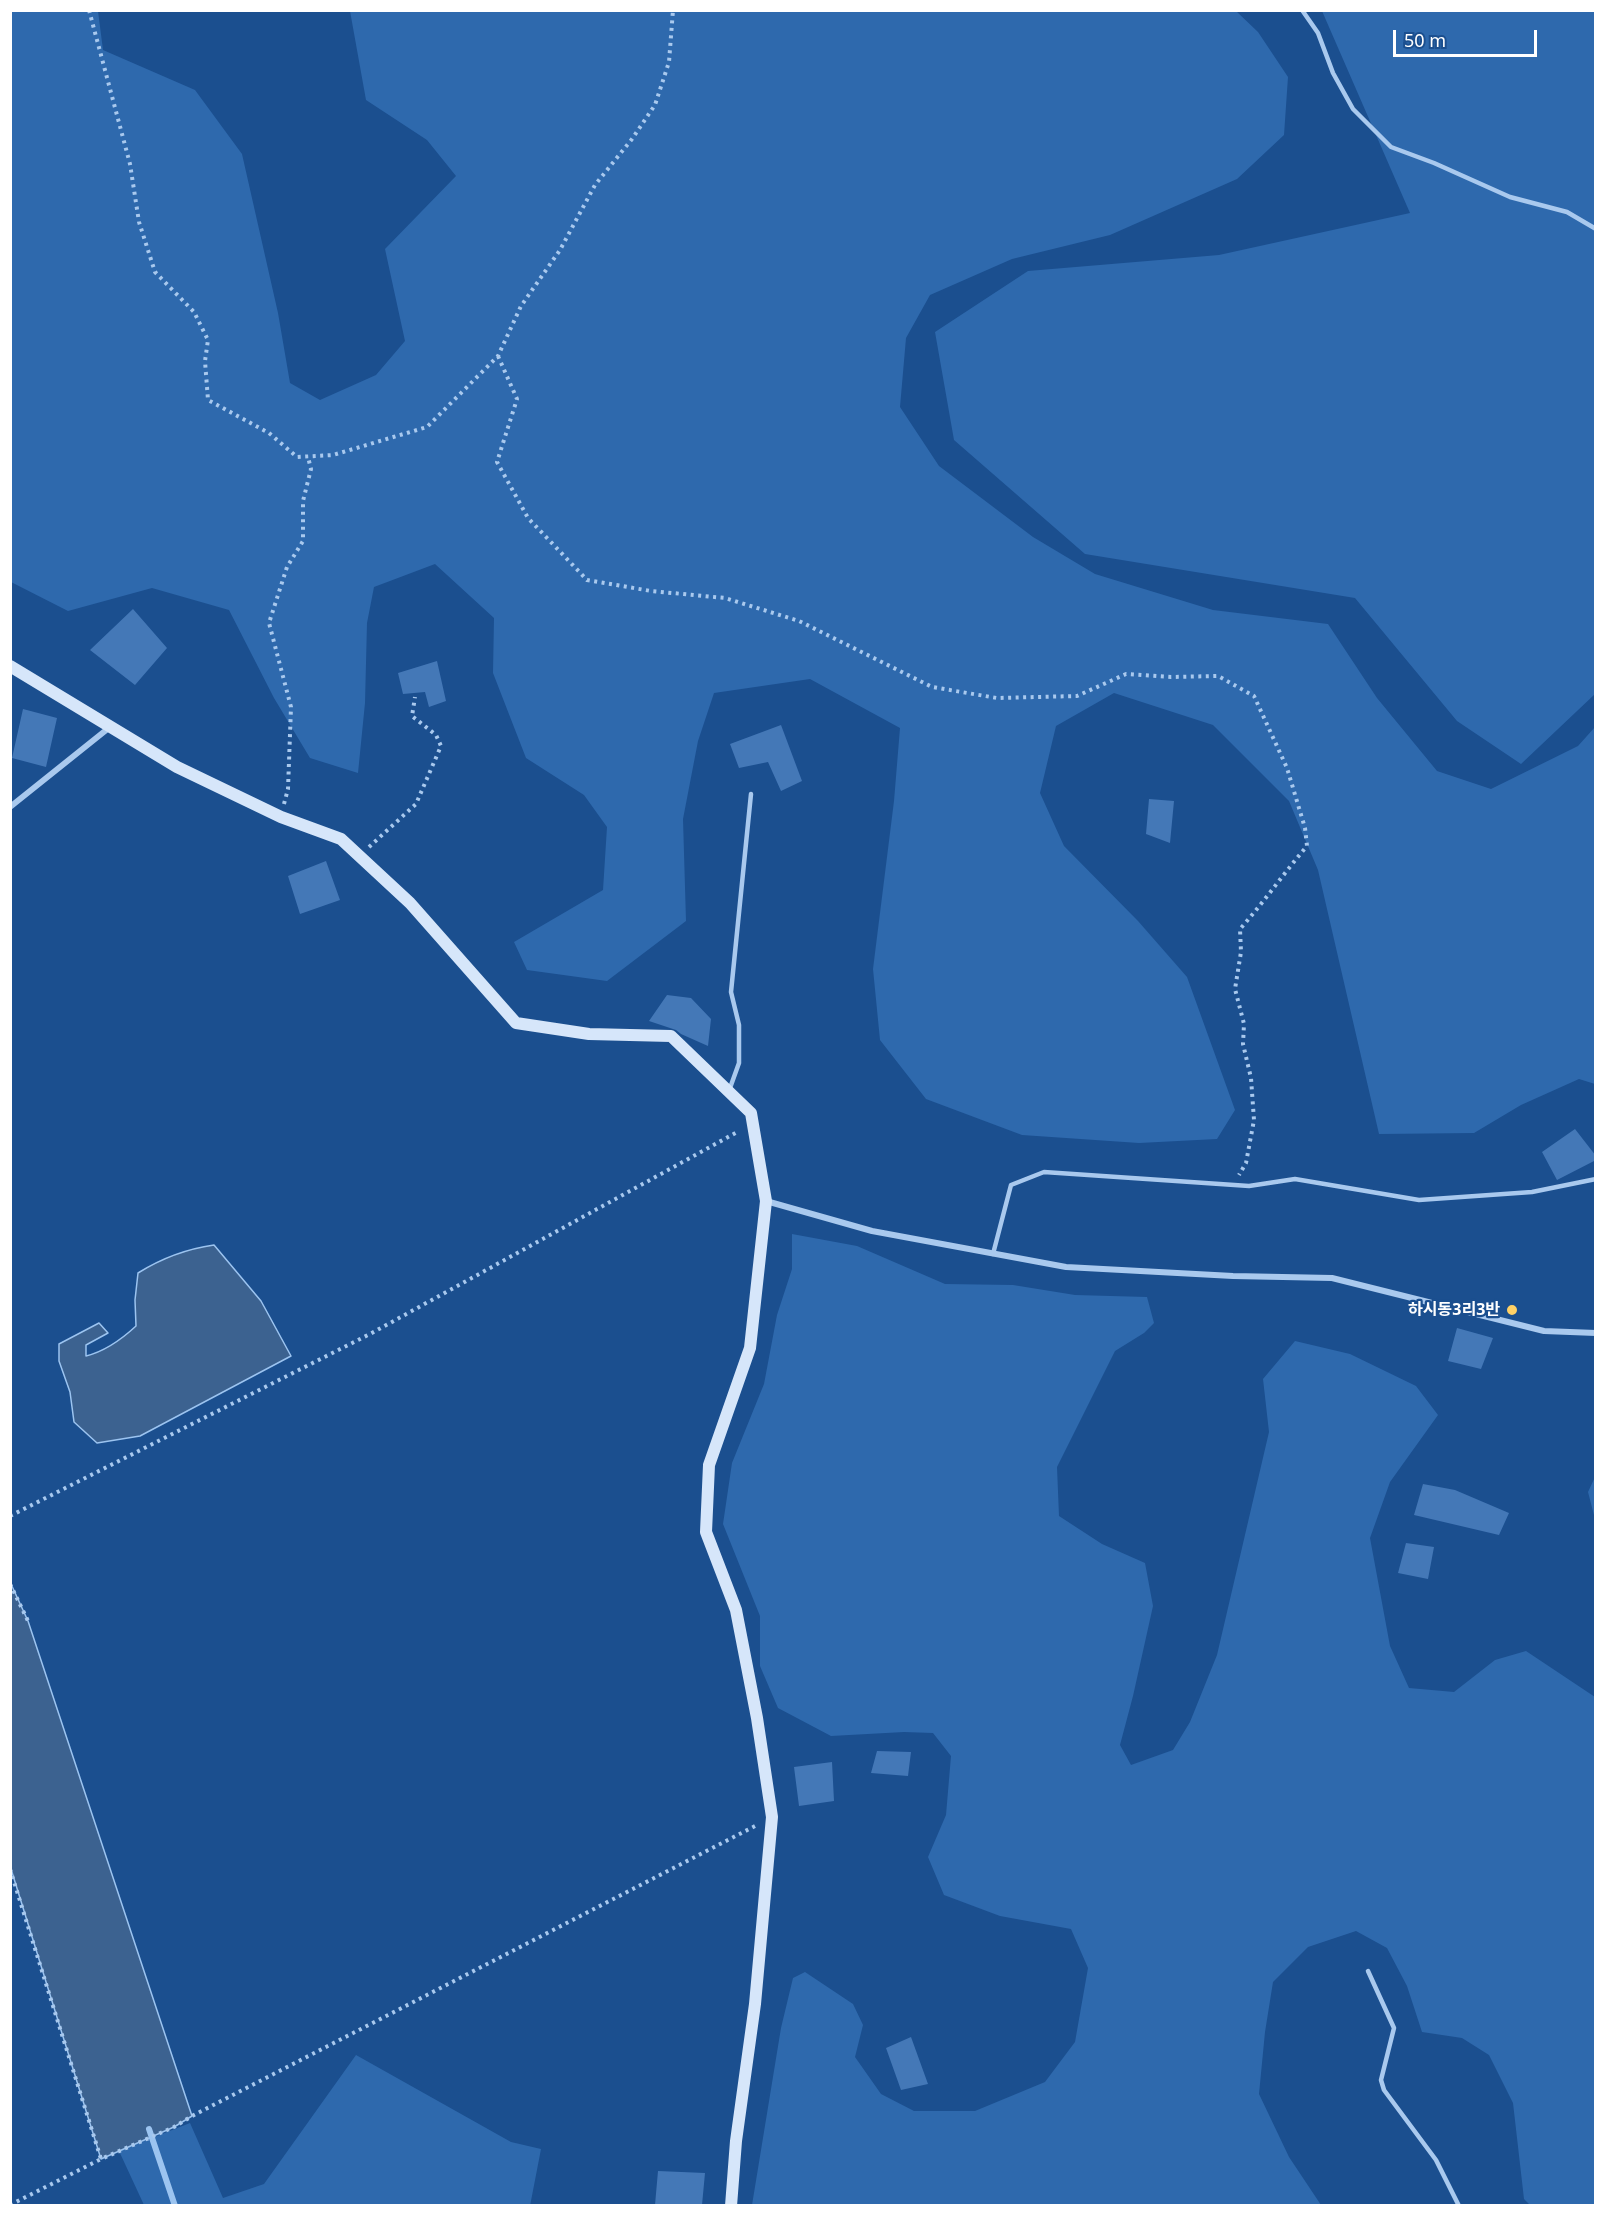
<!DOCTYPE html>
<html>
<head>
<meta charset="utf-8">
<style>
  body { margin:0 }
  #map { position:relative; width:1606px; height:2216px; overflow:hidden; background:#1b4f8f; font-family:"Noto Sans",sans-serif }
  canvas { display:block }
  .frame { position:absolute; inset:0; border:12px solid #fff; pointer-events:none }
  .scale { position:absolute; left:1393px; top:30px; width:144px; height:27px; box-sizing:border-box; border:3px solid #fff; border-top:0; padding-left:8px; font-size:18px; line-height:21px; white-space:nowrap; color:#fff; -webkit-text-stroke:4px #1b4f8f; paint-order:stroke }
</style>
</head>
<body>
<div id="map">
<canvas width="1606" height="2216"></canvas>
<div class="frame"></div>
<div class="scale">50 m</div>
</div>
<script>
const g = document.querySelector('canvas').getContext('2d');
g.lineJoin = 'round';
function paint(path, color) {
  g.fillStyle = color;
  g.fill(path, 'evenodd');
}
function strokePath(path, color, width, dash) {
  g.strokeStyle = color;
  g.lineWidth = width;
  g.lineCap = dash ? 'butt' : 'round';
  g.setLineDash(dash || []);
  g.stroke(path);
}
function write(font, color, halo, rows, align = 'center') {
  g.font = font + ' "Noto Sans","Noto Sans KR",sans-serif';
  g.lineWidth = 4.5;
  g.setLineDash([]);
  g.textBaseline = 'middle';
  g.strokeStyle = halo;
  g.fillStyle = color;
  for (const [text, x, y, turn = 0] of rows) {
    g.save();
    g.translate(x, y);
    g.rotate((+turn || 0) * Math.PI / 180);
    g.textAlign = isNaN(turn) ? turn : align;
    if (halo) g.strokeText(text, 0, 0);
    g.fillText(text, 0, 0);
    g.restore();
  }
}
const green = new Path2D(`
  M10,11h88l5,39 92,40 47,64 36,159 12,70 30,17 56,-25 29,-34 -20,-92 71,-73 -29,-36 -61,-40 -16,-89h886l22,21 30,45 -4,58 -47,44 -127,56 -98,24 -82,36 -24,43 -6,69 39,59 94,71 62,37 118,36 115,14 49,74 60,73 54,18 87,-43 17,-19v357l-16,-5 -58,26 -47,28 -95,1 -61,-264 -29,-69 -76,-76 -99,-32 -58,33 -16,67 24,53 74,75 49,56 48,133 -18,29 -78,4 -117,-8 -96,-36 -46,-59 -7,-71 21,-168 6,-73 -90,-49 -96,14 -16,48 -15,78 3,102 -79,60 -80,-11 -13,-28 89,-52 4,-63 -23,-32 -58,-37 -33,-85 1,-55 -59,-54 -61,23 -7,36 -2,80 -7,70 -48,-15 -36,-60 -45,-88 -77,-22 -84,23 -57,-29z
  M1322,11h273v683l-74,70 -64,-43 -102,-123 -270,-44 -131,-114 -19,-108 93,-61 191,-16 191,-42z
  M792,1234l65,12 88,38 68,1 62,10 72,2 7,26 -10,10 -29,18 -58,116 2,49 43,28 43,19 8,43 -20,90 -13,49 11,20 42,-15 17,-28 27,-67 52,-223 -6,-53 32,-38 55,13 66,32 22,29 -48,67 -20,56 20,108 19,42 45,4 41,-32 31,-9 69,46v508h-65l-6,-6 -11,-96 -24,-48 -27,-17 -40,-6 -15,-46 -20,-38 -31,-17 -48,16 -35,35 -8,50 -6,62 30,63 32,48h-569l29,-177 12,-50 12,-6 48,32 10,21 -8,32 26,37 33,17h61l70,-29 30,-40 13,-74 -17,-39 -71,-13 -56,-21 -16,-38 18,-42 5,-59 -18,-23 -29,-1 -73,4 -53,-28 -18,-42v-50l-37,-92 9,-61 32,-79 13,-69 15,-46z
  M1595,1477v42l-7,-27z
  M356,2055l155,87 30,7 -11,57 -386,-1 -25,-54 71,-28 33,75 41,-14z`);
const water = new Path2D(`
  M214,1245l47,56 30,55 -151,80 -43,7 -23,-21 -4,-30 -11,-31v-17l40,-21 9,10 -22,12v11c20,-5 36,-17 50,-30l-1,-26 3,-27c24,-15 48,-24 76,-28z
  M11,1584l17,37 164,495 -18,11 -73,32 -90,-290z`);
const stream = new Path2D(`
  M149,2129l26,77`);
const building = new Path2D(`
  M133,609l34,39 -32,37 -45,-35z
  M437,661l9,40 -17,6 -4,-15 -22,2 -5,-21z
  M23,709l34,9 -11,49 -34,-9z
  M781,725l21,56 -21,10 -13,-29 -29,6 -9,-24z
  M1149,799l25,2 -4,42 -24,-9z
  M326,861l14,39 -40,14 -12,-38z
  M667,995l24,3 20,21 -3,27 -27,-12 -5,-4 -27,-9z
  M1575,1129l21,27v4l-39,20 -15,-28z
  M1457,1328l36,10 -12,31 -33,-8z
  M1423,1484l32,6 54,23 -10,22 -85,-20z
  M1406,1543l28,4 -6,32 -30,-6z
  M877,1751l34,1 -3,24 -37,-3z
  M832,1762l2,39 -35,5 -5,-39z
  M911,2037l17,47 -27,6 -15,-42z
  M658,2171l47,2 -3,32h-47z`);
const path = new Path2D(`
  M89,10l41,154 9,58 16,50 39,40 14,28 -3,21 3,39 61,33 28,24 36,-2 94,-28 71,-71 23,-50 39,-56 35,-65 37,-46 23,-34 14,-43 4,-52
  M498,356l19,43 -20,63 31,56 59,62 64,11 74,7 74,23 133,66 65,11 80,-2 49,-22 45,3 47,-1 36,20 33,72 18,60 2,18c-23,27 -43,56 -67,83l1,23 -6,37 9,35 -1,20 8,34 3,42 -8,43 -7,12
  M284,804l4,-15 3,-82 -22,-84 18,-56 16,-26v-40l8,-32 -3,-12
  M369,847l47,-43 25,-58 -5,-11 -24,-19 3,-19
  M10,1516l360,-182 369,-203
  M10,1584l18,37
  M10,1869l91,290 73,-32 18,-11 565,-291
  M10,2205l91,-46`);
const lane = new Path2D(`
  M1302,10l16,23 15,40 20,36 38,38 43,16 76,34 57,15 29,17
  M730,1088l9,-25v-38l-8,-33 20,-198
  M993,1254l18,-69 33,-13 205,14 46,-7 124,21 113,-8 64,-13
  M1368,1971l26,57 -13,52 3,10 52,70 23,46`);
const street = new Path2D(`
  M10,807l100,-80
  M766,1201l106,30 194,36 167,9 99,2 212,53 52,2`);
const secondary = new Path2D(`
  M10,666l167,101 104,50 60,22 69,64 106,120 73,11 82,2 80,77 15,88 -16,147 -41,117 -3,67 30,78 21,108 15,99 -17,187 -19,137 -5,65`);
const markers = [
  [1512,1310,6,"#ffd166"]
];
const poiNames = [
  ["하시동3리3반",1500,1310]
];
paint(green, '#2e69ad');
paint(water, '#3c6290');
strokePath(water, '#9cc4f0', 1.5);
strokePath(stream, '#9cc4f0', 6);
paint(building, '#4478b7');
strokePath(path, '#a9c9ee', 4, [3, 4.5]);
strokePath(lane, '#a9c9ee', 4.5);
strokePath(street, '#a9c9ee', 6);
strokePath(secondary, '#d6e6fa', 12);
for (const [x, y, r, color] of markers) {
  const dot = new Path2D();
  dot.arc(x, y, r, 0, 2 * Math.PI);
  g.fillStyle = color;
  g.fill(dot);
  strokePath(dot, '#1b4f8f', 2);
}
write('bold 16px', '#fff', '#1b4f8f', poiNames, 'right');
</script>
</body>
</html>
